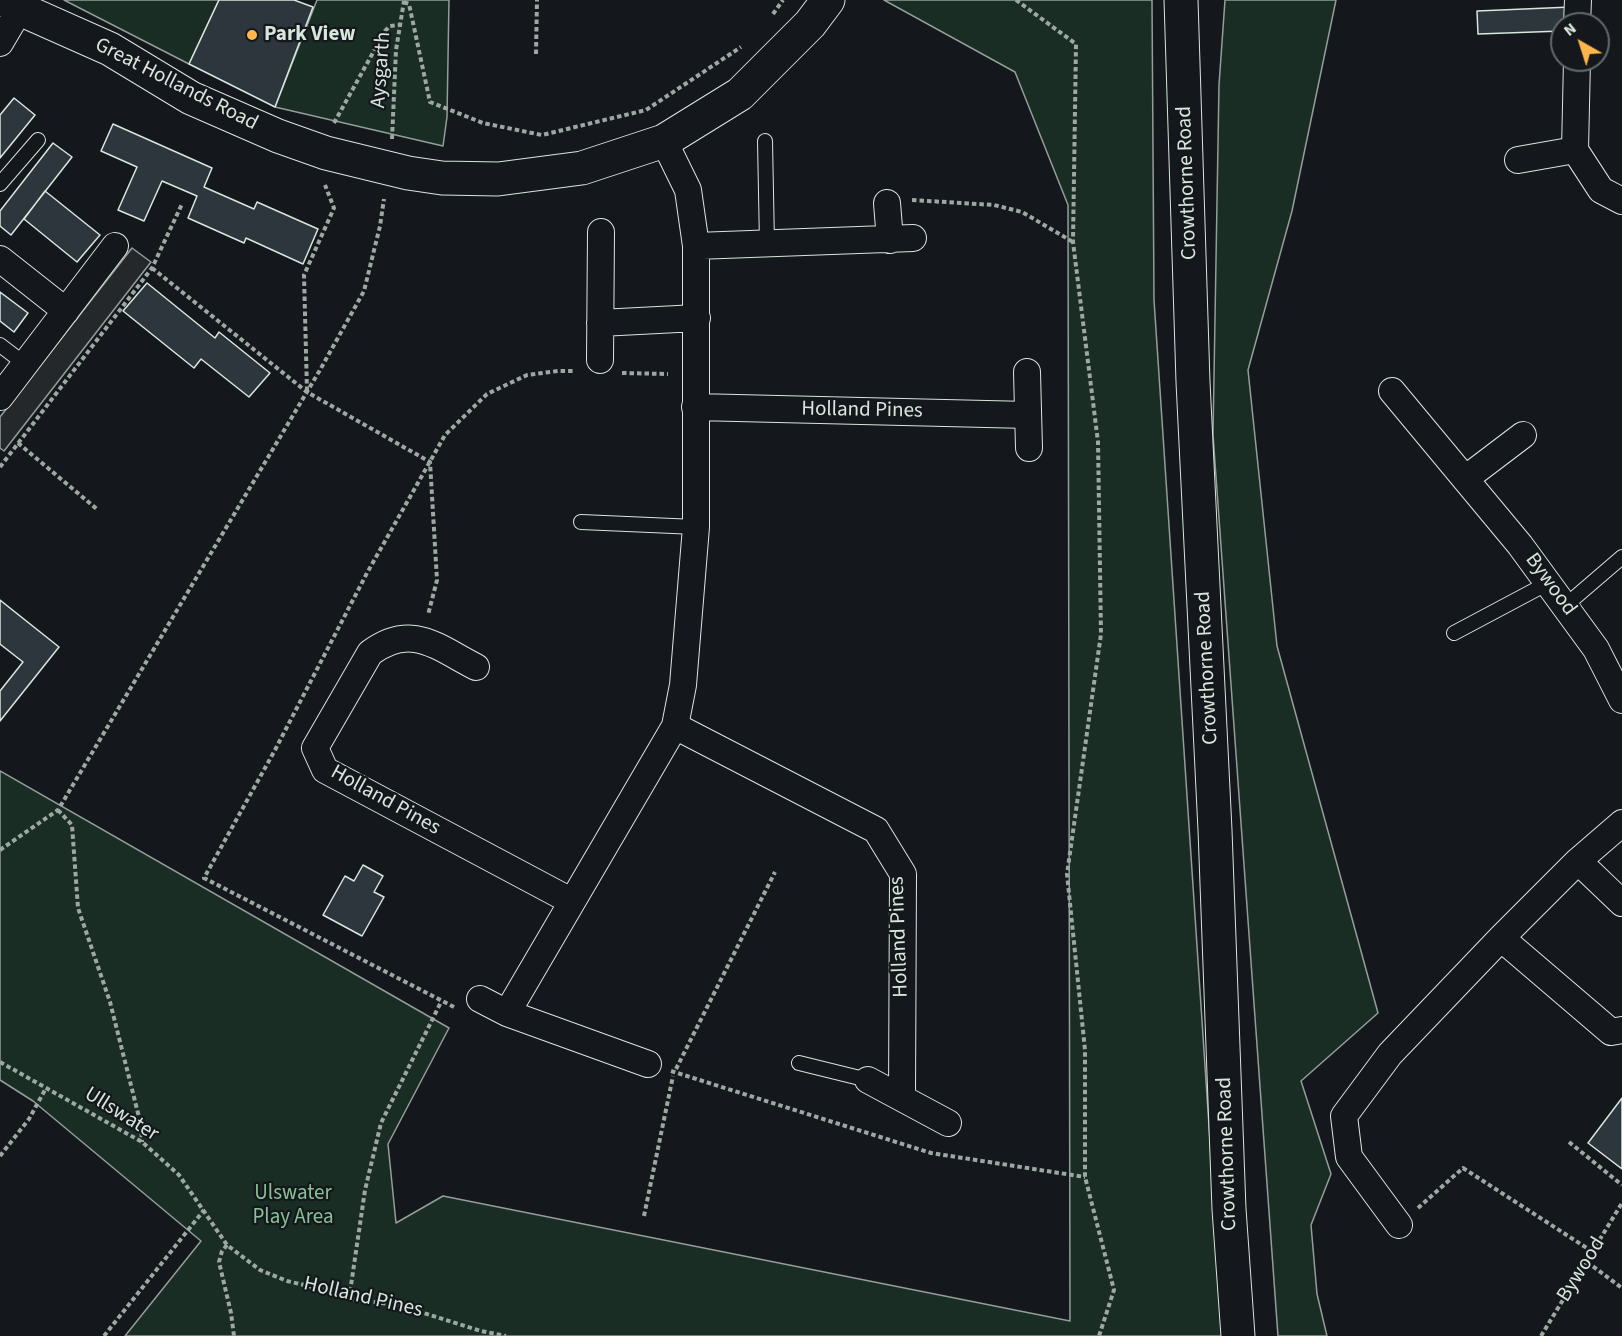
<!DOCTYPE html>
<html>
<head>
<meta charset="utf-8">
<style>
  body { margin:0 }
  #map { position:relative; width:1622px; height:1336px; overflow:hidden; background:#14181c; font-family:"Source Sans 3",sans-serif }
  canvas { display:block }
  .north { position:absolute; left:1550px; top:12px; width:60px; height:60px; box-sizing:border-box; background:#14181c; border:2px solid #626a69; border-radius:50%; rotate:321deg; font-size:16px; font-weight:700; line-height:24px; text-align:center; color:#d8e6dc }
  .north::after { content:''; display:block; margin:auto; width:21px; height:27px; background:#ffb74d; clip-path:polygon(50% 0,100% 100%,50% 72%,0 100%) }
</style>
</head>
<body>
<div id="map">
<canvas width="1622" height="1336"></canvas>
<div class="north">N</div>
</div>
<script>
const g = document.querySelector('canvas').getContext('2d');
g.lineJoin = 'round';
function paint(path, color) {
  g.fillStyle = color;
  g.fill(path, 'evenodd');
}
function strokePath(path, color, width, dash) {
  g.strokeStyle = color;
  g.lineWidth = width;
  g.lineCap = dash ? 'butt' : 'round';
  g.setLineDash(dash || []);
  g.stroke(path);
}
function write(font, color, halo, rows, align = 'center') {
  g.font = font + ' "Source Sans 3",sans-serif';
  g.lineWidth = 4.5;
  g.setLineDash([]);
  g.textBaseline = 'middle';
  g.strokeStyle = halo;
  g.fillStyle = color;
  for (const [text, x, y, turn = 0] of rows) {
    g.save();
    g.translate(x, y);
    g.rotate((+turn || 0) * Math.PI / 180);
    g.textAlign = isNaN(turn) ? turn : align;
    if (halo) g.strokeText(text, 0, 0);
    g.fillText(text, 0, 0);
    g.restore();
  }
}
const green = new Path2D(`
  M64,0h155l-30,64z
  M317,0h132l-2,117 -4,29 -168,-39z
  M884,0h268l2,300 69,1036h-1098l76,-95 -168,-140 -33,-21v-309l449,257 -61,116 8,79 47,-27 627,125 -2,-1116 -53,-133z
  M1225,0h111l-44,211 -44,159 29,276 101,367 -77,68 30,93 -20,51 6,69 10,42h-49l-65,-901 6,-350z`);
const parking = new Path2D(`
  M132,248l19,14 -147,189 -4,-3v-31z`);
const building = new Path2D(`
  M219,0h75l19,7 -38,100 -86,-43z
  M1571,7v17h-9v7l-84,3 -1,-23z
  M14,98l21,17 -35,43v-43z
  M113,124l99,44 -8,19 50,22 3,-7 61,27 -15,35 -57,-26 -2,5 -56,-25 9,-22 -35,-15 -18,40 -26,-11 19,-43 -36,-16z
  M53,143l19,14 -61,78 -11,-9v-15z
  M45,191l55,44 -23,27 -53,-43z
  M147,283l68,55 4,-6 51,41 -21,24 -48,-38 -7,9 -71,-57z
  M0,292l28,21 -14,19 -14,-11z
  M0,600l59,47 -59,74v-30l23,-29 -23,-18z
  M363,865l20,11 -9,16 10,5 -22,39 -39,-21 22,-39 9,5z
  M1622,1098v71l-34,-26z`);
const path = new Path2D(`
  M1016,0l60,44 -3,198 25,200 3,192 -34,240 18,176v127l29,113 -15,46
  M404,2l5,2 21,98 53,21 59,12 104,-25 95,-63
  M773,14l10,-14
  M536,54l1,-54
  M334,123l51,-92 5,-5 10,-1
  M392,139l4,-89 8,-49
  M912,200l82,5 28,7 51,30
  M152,268l155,124 123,70 7,118 -9,35
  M622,373l46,1
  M307,391l-3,-116 30,-67 -9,-23
  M18,443l80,67
  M0,467l152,-199 30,-64
  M58,810l14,15 6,83 32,94 31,123 1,17
  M0,850l58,-40 262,-440 44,-79 16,-65 4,-27
  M454,1007l-250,-129 71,-128 92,-177 78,-138 42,-41 40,-19 31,-4h17
  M0,1062l142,80 37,33 48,70 33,25 27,11 39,9 23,9 49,6 83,26 25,5
  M676,1069l99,-197
  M671,1071l260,82 154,24
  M1569,1142l53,43
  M0,1156l29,-37 17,-31
  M1418,1208l45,-40 130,84
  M644,1216l29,-140
  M227,1245l-5,6 -3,11 12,51 3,23
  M1587,1262l35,26
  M349,1299l16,-109 16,-67 60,-121
  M104,1336l100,-126
  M1541,1336l81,-133`);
const lane = new Path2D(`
  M765,141l2,103
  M0,184l38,-44
  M0,345l25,19
  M581,522l115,5
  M1565,606l57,-49
  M1454,633l94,-50
  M799,1063l69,17`);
const street = new Path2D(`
  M1577,24l1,-24
  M0,43l20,-34
  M1577,60l-2,90 26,40 21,11
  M1518,160l57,-10
  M887,203l3,37
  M696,246l217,-8
  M0,259l66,52
  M600,323l97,-5
  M600,360l1,-128
  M1027,372l2,76
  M1392,391l128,154 76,104 26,51
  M0,397l115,-151
  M695,407l333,8
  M1465,479l58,-44
  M476,667c-39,-20 -65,-45 -106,-14l-55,95 10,22 246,131
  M675,726l201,104 27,44 -1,222
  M1578,861l44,42
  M1501,938l110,94 11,-2
  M480,999l27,14 141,51
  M507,1013l168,-287 8,-41 13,-158v-281l-8,-56 -24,-49
  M868,1080l80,43
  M1399,1225l-50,-68 -5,-41 46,-62 111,-116 77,-77 44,-38`);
const secondary = new Path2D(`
  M6,0l14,9 90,40 81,49 87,38 48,17 82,20 34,5 56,1 84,-11 82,-27 76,-47 70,-70 18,-24`);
const primary = new Path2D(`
  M1181,0l12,382 22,448 14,379 9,127`);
const markers = [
  [252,35,6,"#ffb74d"]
];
const poiNames = [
  ["Park View",264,35]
];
const streetNames = [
  ["Aysgarth",382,70,-86],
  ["Great Hollands Road",176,85,27],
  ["Crowthorne Road",1188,183,-92],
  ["Holland Pines",862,411,1],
  ["Bywood",1550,585,54],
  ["Crowthorne Road",1208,668,-93],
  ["Holland Pines",385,801,29],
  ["Holland Pines",900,937,-92],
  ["Ullswater",121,1115,32],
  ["Crowthorne Road",1228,1154,-92],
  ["Bywood",1582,1270,-58],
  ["Holland Pines",363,1298,13]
];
const parkNames = [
  ["Ulswater",293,1194],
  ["Play Area",293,1218]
];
paint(green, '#1a2d24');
strokePath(green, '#939e99', 1.5);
paint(parking, '#24282b');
strokePath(parking, '#939e99', 1.5);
paint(building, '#2c363c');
strokePath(building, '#d8e6dc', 1.5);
strokePath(lane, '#d8e6dc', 16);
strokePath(street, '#d8e6dc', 28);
strokePath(secondary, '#d8e6dc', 35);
strokePath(primary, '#d8e6dc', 35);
strokePath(path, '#9da8a2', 4, [4.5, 3]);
strokePath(lane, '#14181c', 14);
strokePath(street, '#14181c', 26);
strokePath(secondary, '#14181c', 33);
strokePath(primary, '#14181c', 33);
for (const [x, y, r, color] of markers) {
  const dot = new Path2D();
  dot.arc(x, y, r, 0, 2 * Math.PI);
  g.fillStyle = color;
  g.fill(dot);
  strokePath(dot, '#14181c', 2);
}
write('bold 21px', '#d8e6dc', '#14181c', poiNames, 'left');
write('21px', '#d8e6dc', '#14181c', streetNames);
write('21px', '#8ac095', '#14181c', parkNames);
</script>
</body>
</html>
